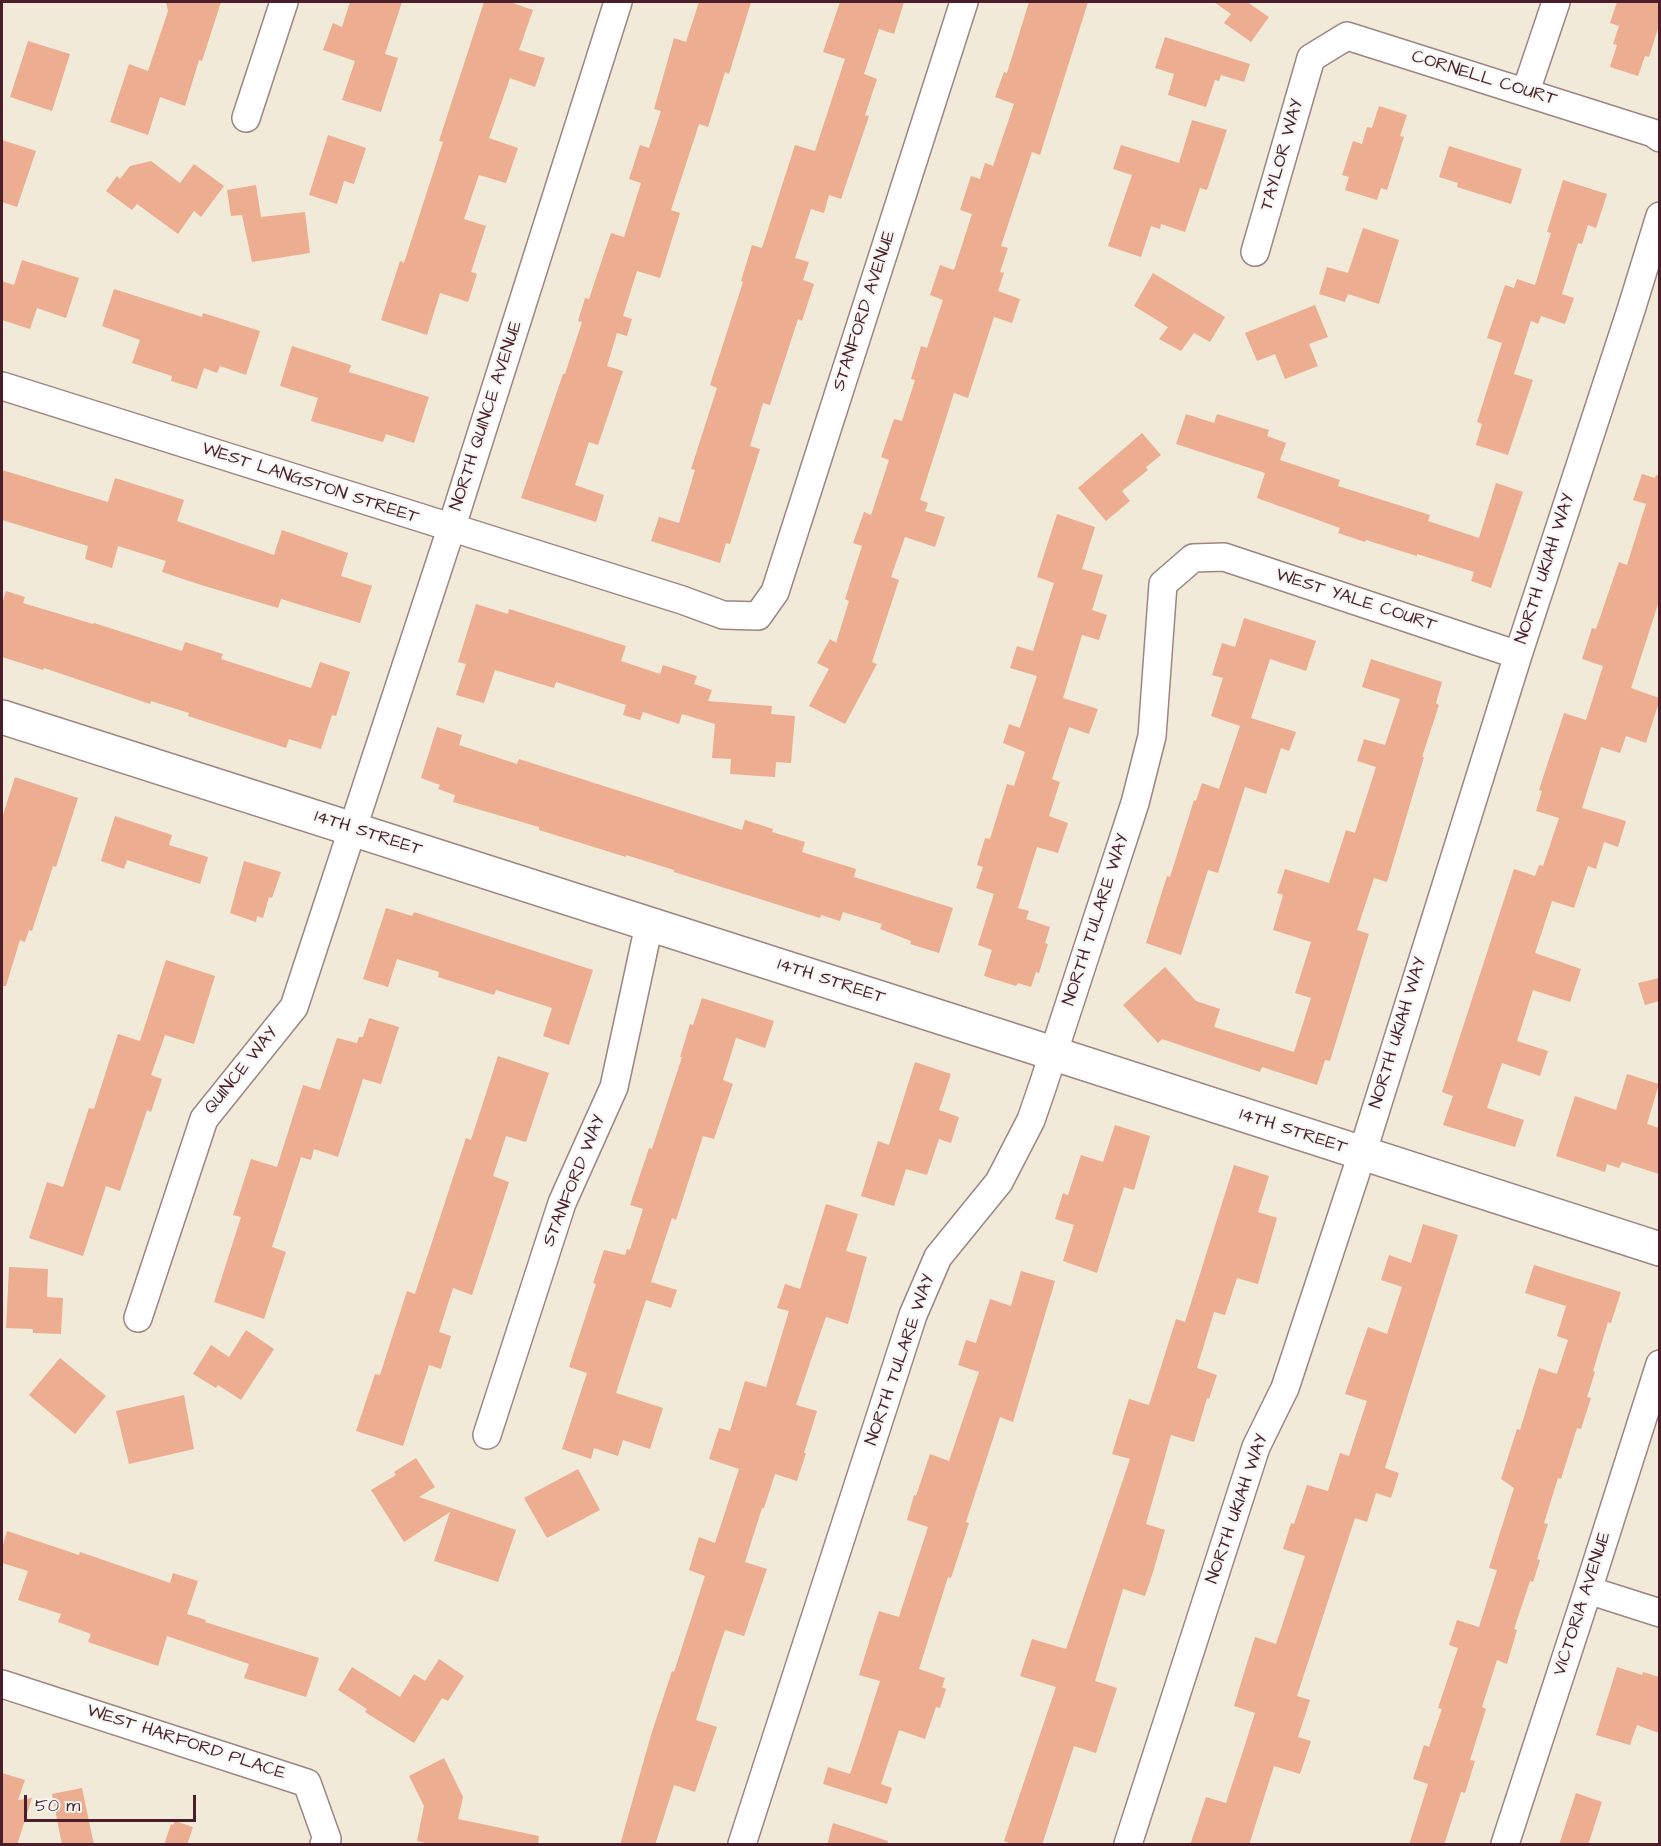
<!DOCTYPE html>
<html>
<head>
<meta charset="utf-8">
<style>
  body { margin:0 }
  #map { position:relative; width:1661px; height:1846px; overflow:hidden; background:#f1ead8; font-family:"Architects Daughter",sans-serif }
  canvas { display:block }
  .frame { position:absolute; inset:0; border:3px solid #4a1f2b; pointer-events:none }
  .scale { position:absolute; left:24px; top:1795px; width:172px; height:27px; box-sizing:border-box; border:3px solid #4a1f2b; border-top:0; padding-left:8px; font-size:18px; line-height:21px; white-space:nowrap; color:#4a1f2b; -webkit-text-stroke:4px #f6f6f2; paint-order:stroke }
</style>
</head>
<body>
<div id="map">
<canvas width="1661" height="1846"></canvas>
<div class="frame"></div>
<div class="scale">50 m</div>
</div>
<script>
const g = document.querySelector('canvas').getContext('2d');
g.lineJoin = 'round';
function paint(path, color) {
  g.fillStyle = color;
  g.fill(path, 'evenodd');
}
function strokePath(path, color, width, dash) {
  g.strokeStyle = color;
  g.lineWidth = width;
  g.lineCap = dash ? 'butt' : 'round';
  g.setLineDash(dash || []);
  g.stroke(path);
}
function write(font, color, halo, rows, align = 'center') {
  g.font = font + ' "Architects Daughter",sans-serif';
  g.lineWidth = 4.5;
  g.setLineDash([]);
  g.textBaseline = 'middle';
  g.strokeStyle = halo;
  g.fillStyle = color;
  for (const [text, x, y, turn = 0] of rows) {
    g.save();
    g.translate(x, y);
    g.rotate((+turn || 0) * Math.PI / 180);
    g.textAlign = isNaN(turn) ? turn : align;
    if (halo) g.strokeText(text, 0, 0);
    g.fillText(text, 0, 0);
    g.restore();
  }
}
const building = new Path2D(`
  M166,2h55l-19,59 -3,-1 -14,46 -25,-9 -12,38 -38,-13 19,-58 19,7 20,-60z
  M350,2h52l-17,52 13,4 -17,54 -39,-12 13,-39 -32,-11 10,-27 9,4z
  M484,2h26l23,8 -14,40 26,8 -10,29 -25,-9 -21,60 29,10 -12,35 -27,-8 -15,44 22,7 -15,46 6,2 -9,28 -28,-9 -13,42 -46,-15 19,-59 4,2 39,-121 -4,-1z
  M699,2h52l-22,72 -4,-2 -17,55 -9,-3 -28,86 9,3 -20,65 -23,-7 -14,45 9,3 -5,17 -10,-3 -10,33 16,5 -25,74 -9,-3 -14,43 29,10 -8,27 -75,-24 42,-124h2l17,-52 -4,-1 7,-23 4,1 22,-66 13,4 17,-54 -12,-4 11,-34 9,3 12,-37 -7,-2 20,-71 12,4z
  M840,2h64l-10,32 -15,-5 -15,45 13,5 -12,36 4,1 -28,83 -12,-4 -5,18 -13,-4 -16,49 14,4 -6,18 11,4 -12,37 -4,-2 -28,86 -7,-2 -13,43 10,3 -30,95 -4,-1 -6,20 -69,-22 8,-24 20,6 16,-53 -4,-1 26,-81 -7,-3 33,-103 -2,-1 11,-36 10,3 33,-103 20,6 30,-92 -22,-7z
  M1029,2h59l-48,153 -8,-3 -31,94 7,2 -8,24 4,1 -6,18 22,8 -8,24 -18,-6 -26,81 -14,-5 -34,107 8,3 -3,8 20,6 -10,30 -30,-10 -14,40 8,3 -27,82 5,2 -32,60 -36,-18 20,-37 -12,-6 13,-24 6,4 13,-42 -4,-2 17,-53 -9,-3 11,-31 7,3 18,-55 -8,-3 13,-38 8,2 13,-41 -4,-1 10,-33 6,2 16,-48 -13,-5 10,-30 14,5 18,-56 -12,-4 11,-34 9,3 5,-16 8,3 21,-62 -19,-7 9,-25 3,1z
  M1214,2h33l22,15 -18,25 -27,-19 7,-9z
  M1617,2h42v23l-10,32 -4,-1 -7,20 -28,-9 7,-22 -4,-1 6,-18 -9,-3z
  M1165,37l85,27 -6,18 -23,-7 -2,6 -4,-1 -9,27 -38,-12 6,-21 -19,-6z
  M28,41l42,13 -18,57 -42,-14z
  M1379,106l28,9 -7,21 4,1 -17,53 -6,-2 -4,12 -32,-10 4,-13 -7,-2 11,-34 9,3 5,-17 5,1z
  M1192,120l35,10 -20,60 -7,-2 -15,44 -24,-8 -1,5 -9,-3 -10,31 -33,-11 24,-71 -19,-6 8,-24 58,18z
  M328,135l38,13 -12,36 -10,-3 -7,23 -28,-9z
  M2,140l34,11 -19,56 -15,-5z
  M1449,146l73,23 -11,35 -54,-17 1,-4 -19,-6z
  M151,161l29,22 14,-19 30,22 -23,31 -7,-6 -16,23 -41,-30 -5,6 -26,-19 11,-15 3,3 10,-13z
  M1563,180l44,14 -11,34 -8,-3 -6,19 -4,-1 -16,51 12,4 -9,26 -24,-8 -3,8 -7,-3 -17,53 19,6 -25,75 -32,-10 6,-21 -5,-2 25,-79 -15,-5 18,-53 9,3 3,-9 18,6 16,-52 -4,-1z
  M256,185l5,32 44,-5 5,41 -58,9 -10,-47 -11,1 -4,-26z
  M1363,228l36,12 -20,64 -31,-10 -3,8 -26,-8 8,-27 21,6z
  M22,260l57,18 -13,40 -29,-10 -7,21 -28,-9v-39l12,4z
  M1153,273l72,44 -15,25 -16,-9 -13,18 -22,-12 9,-12 -34,-21z
  M114,289l88,28 1,-4 57,18 -14,44 -26,-9 -3,7 -13,-5 -7,21 -26,-8 1,-5 -40,-13 8,-23 -38,-14z
  M1315,305l13,32 -19,7 9,22 -33,13 -10,-25 -18,7 -12,-28z
  M292,346l59,19 -2,7 80,25 -15,46 -28,-9 -3,8 -72,-21 7,-23 -38,-12z
  M1186,414l28,9 3,-9 52,16 -2,6 19,7 -6,17 60,20 -2,6 92,29 -2,6 51,17 17,-55 27,9 -32,96 -20,-7 3,-9 -57,-18v2l-51,-16 -1,2 -27,-9 2,-5 -83,-30 8,-25 -89,-29z
  M1142,433l19,22 -15,12 2,3 -26,21 8,10 -24,20 -28,-33z
  M2,470l106,32 7,-24 38,12 31,10 -7,21 97,34 8,-25 66,23 -7,23 31,10 -12,37 -79,-24 -3,9 -80,-24 -36,-12 4,-11 -48,-15 -6,22 -27,-9 3,-13 -86,-26z
  M1642,474l13,4 1,-3 3,1v125l-28,87 28,10v4l-13,41 -20,-7 -6,17 -19,-6 -19,61 44,13 -8,26 -14,-5 -8,27 -8,-3 -14,42 -22,-7 -17,52 46,16 -11,33 -37,-12 -16,51 31,10 -8,25 -38,-13 -15,45 37,12 -9,27 -72,-22 10,-29 -11,-4 72,-223 21,7 4,-11 4,1 16,-48 -23,-7 6,-20 -3,-1 25,-77 22,7 17,-54 -21,-7 10,-31 4,1 23,-67 8,3 19,-61 -13,-4z
  M1057,514l38,13 -13,42 21,6 -11,35 15,5 -8,25 -17,-5 -19,63 35,11 -9,25 -20,-7 -17,52 8,3 -11,34 19,7 -10,30 -21,-6 -19,61 11,3 -3,8 24,8 -5,16 3,1 -9,29 -3,-1 -5,15 -13,-4 -2,3 -32,-10 8,-26 -14,-5 16,-51 -18,-6 7,-21 -6,-2 8,-27 5,1 17,-55 7,2 11,-34 -22,-9 6,-19 11,4 17,-52 -27,-8 7,-22 16,5 21,-68 -17,-6z
  M6,591l19,6 -2,6 70,21 1,-1 88,28 3,-9 38,12 -2,5 90,29 9,-26 30,10 -14,44 -4,-1 -11,34 -32,-10 -3,9 -98,-32 1,-3 -38,-12 -1,3 -106,-36 -1,2 -41,-13v-53z
  M476,604l32,10 1,-5 117,37 -5,15 39,13 3,-9 34,11 -3,8 18,6 -4,11 64,5 -1,8 24,2 -4,47 -15,-1 -1,15 -45,-3 1,-15 -19,-1 3,-34 -33,-10 -3,10 -36,-12 -3,8 -17,-5 3,-10 -70,-23 -2,6 -59,-18 -11,33 -28,-8 10,-31 -8,-2z
  M1244,618l72,23 -10,30 -36,-12 -19,59 45,14 -7,19 -8,-3 -15,46 -21,-7 -27,86 -10,-3 -27,85 -35,-12 21,-67 3,1 24,-77 2,1 6,-18 17,6 21,-63 -29,-10 12,-38 -11,-3 10,-32 13,4z
  M1371,659l71,23 -6,21 3,2 -17,52h2l-37,125 -13,-4 -17,52 12,4 -39,127 -5,-1 -8,25 -55,-18 -2,5 -98,-33 -4,4 -35,-38 42,-38 31,34 24,8 -6,18 80,25 17,-54 -16,-5 16,-51 -38,-12 10,-35 -6,-2 8,-24 44,14 17,-53 9,3 21,-66 -19,-6 7,-22 21,6 15,-46 -38,-12z
  M437,727l25,8 -3,10 58,19 2,-5 223,71 3,-10 28,9 -1,3 33,10 -3,10 54,17 -2,8 99,31 -14,45 -29,-9 1,-3 -31,-12 2,-5 -39,-12 -3,9 -19,-6 -1,3 -146,-46v-2l-48,-15v2l-87,-27v-3l-86,-25 2,-7 -17,-6 2,-4 -19,-7z
  M15,777l63,21 -22,69 -3,-1 -21,65 -3,-1 -4,12 -5,-2 -14,46h-4v-168z
  M115,816l57,19 -3,10 39,12 -8,27 -73,-24 -3,9 -23,-8z
  M244,861l37,11 -9,26 -3,-1 -6,21 -6,-2 -1,6 -26,-9z
  M386,908l26,8 2,-4 179,58 -24,75 -26,-9 9,-28 -56,-18 -2,5 -56,-18 1,-5 -42,-13 -9,28 -25,-8z
  M166,960l49,16 -21,68 -29,-9 -14,40 11,4 -11,33 -4,-2 -27,81 -14,-5 -23,70 -54,-18 18,-56 16,5 26,-79 5,1 24,-75 22,7z
  M1659,978v23l-14,4 -7,-22z
  M702,998l72,23 -9,27 -29,-10 -13,42 10,4 -19,55 -11,-3 -27,84 -4,-2 -21,64 26,8 -6,18 -25,-8 -30,93 47,15 -13,41 -27,-9 -5,16 -24,-8 -3,11 -29,-10 25,-76 -18,-6 27,-83 -3,-1 11,-33 21,5 2,-6 3,1 13,-41 -13,-4 19,-57 3,1 30,-92h-2l10,-33 3,1z
  M369,1018l30,9 -18,57 -18,-5 -25,78 -24,-8 -3,11 -10,-3 -29,90 14,5 -22,67 -50,-17 27,-85 -8,-2 18,-56 26,8 26,-82 17,5 17,-52 20,5 2,-6h4z
  M498,1056l51,17 -23,69 -20,-6 -13,40 16,6 -37,113 -19,-7 -14,44 12,4 -10,33 -12,-4 -26,81 -47,-15 19,-57 5,1 27,-84 8,3 51,-156 5,2z
  M915,1062l36,12 -12,36 20,7 -8,26 -12,-4 -12,36 -21,-6 -12,37 -33,-10 17,-55 11,4z
  M1627,1074l32,10 -12,40 12,4v46l-37,-12 -3,6 -12,-4 -2,8 -49,-16 19,-60 41,14z
  M1115,1125l35,11 -16,54 -10,-3 -27,86 -34,-12 11,-36 -19,-6 8,-26 5,2 13,-40 22,7z
  M1234,1165l35,11 -11,36 19,6 -19,66 -21,-6 -12,37 -11,-3 -17,56 20,7 -8,24 -2,-1 -13,44 -23,-7 -25,89 19,6 -12,42 -8,24 -22,-7 -28,92 22,7 -21,65 -22,-7 -32,99h-28l-10,-4 52,-154 -36,-11 12,-37 34,10 64,-190 -18,-5 17,-55 20,6 27,-86 9,3z
  M826,1204l32,10 -12,37 21,6 -19,67 -22,-7 -13,37 -17,51 21,6 -13,42h2l-9,28 -22,-7 -11,34h-2l-17,54 22,7 -23,67 -19,-6 -12,36 -17,54 21,7 -22,65 -21,-7 -19,60h-35l31,-110 21,-64 2,1 31,-96 -16,-6 10,-33 16,6 24,-74 -30,-10 10,-31 11,3 15,-50 21,6 23,-76 -12,-3 8,-24 15,5z
  M1423,1224l35,11 -73,233 14,5 -8,25 -15,-5 -9,29 -12,-4 -58,178 13,4 -12,37 13,4 -11,33 -26,-8 -25,79h-59l16,-48 20,6 17,-52 12,-38 -21,-7 21,-69 21,7 29,-88 -22,-7 8,-26 3,1 13,-39 21,6 12,-38 9,3 18,-55 -22,-7 23,-67 19,7 15,-47 -21,-7 8,-25 22,8z
  M1534,1265l87,27 -10,31 -3,-1 -15,49 2,1 -8,25 4,1 -10,31 -4,-1 -16,51 -3,-1 -14,45 4,1 -11,35 3,1 -7,22 -3,-1 -16,48 3,1 -10,34 -10,-4 -15,47 4,2 -16,51 5,1 -10,32 -4,-1 -17,53h-35l19,-61 -15,-5 11,-34 5,2 13,-38 -4,-1 20,-60 -9,-3 8,-25 22,7 18,-57 -8,-2 25,-80 -13,-9 16,-50 3,1 19,-62 18,6 11,-34 -11,-4 9,-30 -41,-13z
  M9,1267l39,2 -1,28 16,1 -2,36 -28,-1v-4l-27,-1z
  M1021,1271l34,10 -42,141 -13,-5 -34,105 3,1 -18,55 -3,-1 -29,92 26,9 -3,9 4,2 -6,19 -4,-1 -11,32 -26,-9 -18,54 11,4 -5,16 -64,-20 5,-17 22,7 12,-36 18,-57 -21,-6 12,-39 8,-25 20,6 29,-90 -21,-7 7,-25 2,1 14,-42 19,7 30,-89 -21,-7 8,-25 10,3 14,-44 21,7z
  M246,1330l28,19 -33,51 -23,-15 -2,3 -23,-14 18,-29 18,12z
  M60,1358l46,38 -31,38 -46,-39z
  M184,1395l10,54 -65,15 -13,-53z
  M416,1458l19,29 -16,10 97,33 -18,52 -64,-21 16,-49 -46,30 -33,-52 25,-15 -2,-3z
  M578,1469l22,41 -53,28 -23,-40z
  M7,1531l72,24 1,-3 90,31 3,-10 25,8 -11,33 19,6 -1,2 114,36 -13,39 -62,-19 5,-14 -82,-28 -9,30 -70,-24 3,-8 -33,-12 3,-8 -43,-14 10,-29 -26,-8v-15z
  M439,1659l25,17 -16,25 -6,-3 -28,45 -49,-31 2,-3 -29,-19 14,-23 48,30 14,-23 11,7z
  M1617,1667l25,8 1,-3 16,5v56l-22,-8 -7,20 -34,-10z
  M444,1758l19,39 -5,22 81,17 -1,9h-105l-16,-4 7,-35 -15,-30z
  M2,1773l23,7 -7,20 14,-2 -15,47h-15z
  M82,1788l12,57h-32l-10,-51z
  M1576,1793l26,9 -14,43h-29z
  M175,1821l18,6 -6,18h-23l7,-21 2,1z
  M833,1823l55,18 -1,4h-60z`);
const minor = new Path2D(`
  M1526,91l30,-89
  M246,118l38,-116
  M1255,252l56,-194 36,-22 306,97 7,5
  M2,386l680,214 41,15 35,1 17,-24 189,-590
  M138,1318l66,-199 90,-112 157,-478 167,-527
  M487,1435l75,-232 52,-116 35,-162
  M1588,1590l72,23
  M2,1684l305,99 20,56 -3,5
  M742,1844l171,-529 25,-58 61,-75 32,-62 12,-35 92,-282 17,-67 11,-152 30,-26 31,-1 294,98
  M1128,1844l128,-397 29,-59 77,-234 156,-499 113,-345 29,-94
  M1505,1844l83,-254 72,-226`);
const tertiary = new Path2D(`
  M2,717l1022,327 636,205`);
const streetNames = [
  ["CORNELL COURT",1484,79,17],
  ["TAYLOR WAY",1283,155,-74],
  ["STANFORD AVENUE",865,311,-72],
  ["NORTH QUINCE AVENUE",487,416,-72],
  ["WEST LANGSTON STREET",310,484,18],
  ["NORTH UKIAH WAY",1546,569,-72],
  ["WEST YALE COURT",1356,601,18],
  ["14TH STREET",368,834,18],
  ["NORTH TULARE WAY",1097,920,-72],
  ["14TH STREET",831,982,18],
  ["NORTH UKIAH WAY",1399,1033,-73],
  ["QUINCE WAY",242,1071,-51],
  ["14TH STREET",1293,1132,18],
  ["STANFORD WAY",575,1181,-68],
  ["NORTH TULARE WAY",901,1360,-71],
  ["NORTH UKIAH WAY",1238,1509,-71],
  ["VICTORIA AVENUE",1583,1604,-72],
  ["WEST HARFORD PLACE",186,1743,18]
];
paint(building, '#ecad91');
strokePath(minor, '#9e8482', 30);
strokePath(tertiary, '#9e8482', 36);
strokePath(minor, '#fff', 27);
strokePath(tertiary, '#fff', 33);
write('18px', '#4a1f2b', '#f6f6f2', streetNames);
</script>
</body>
</html>
